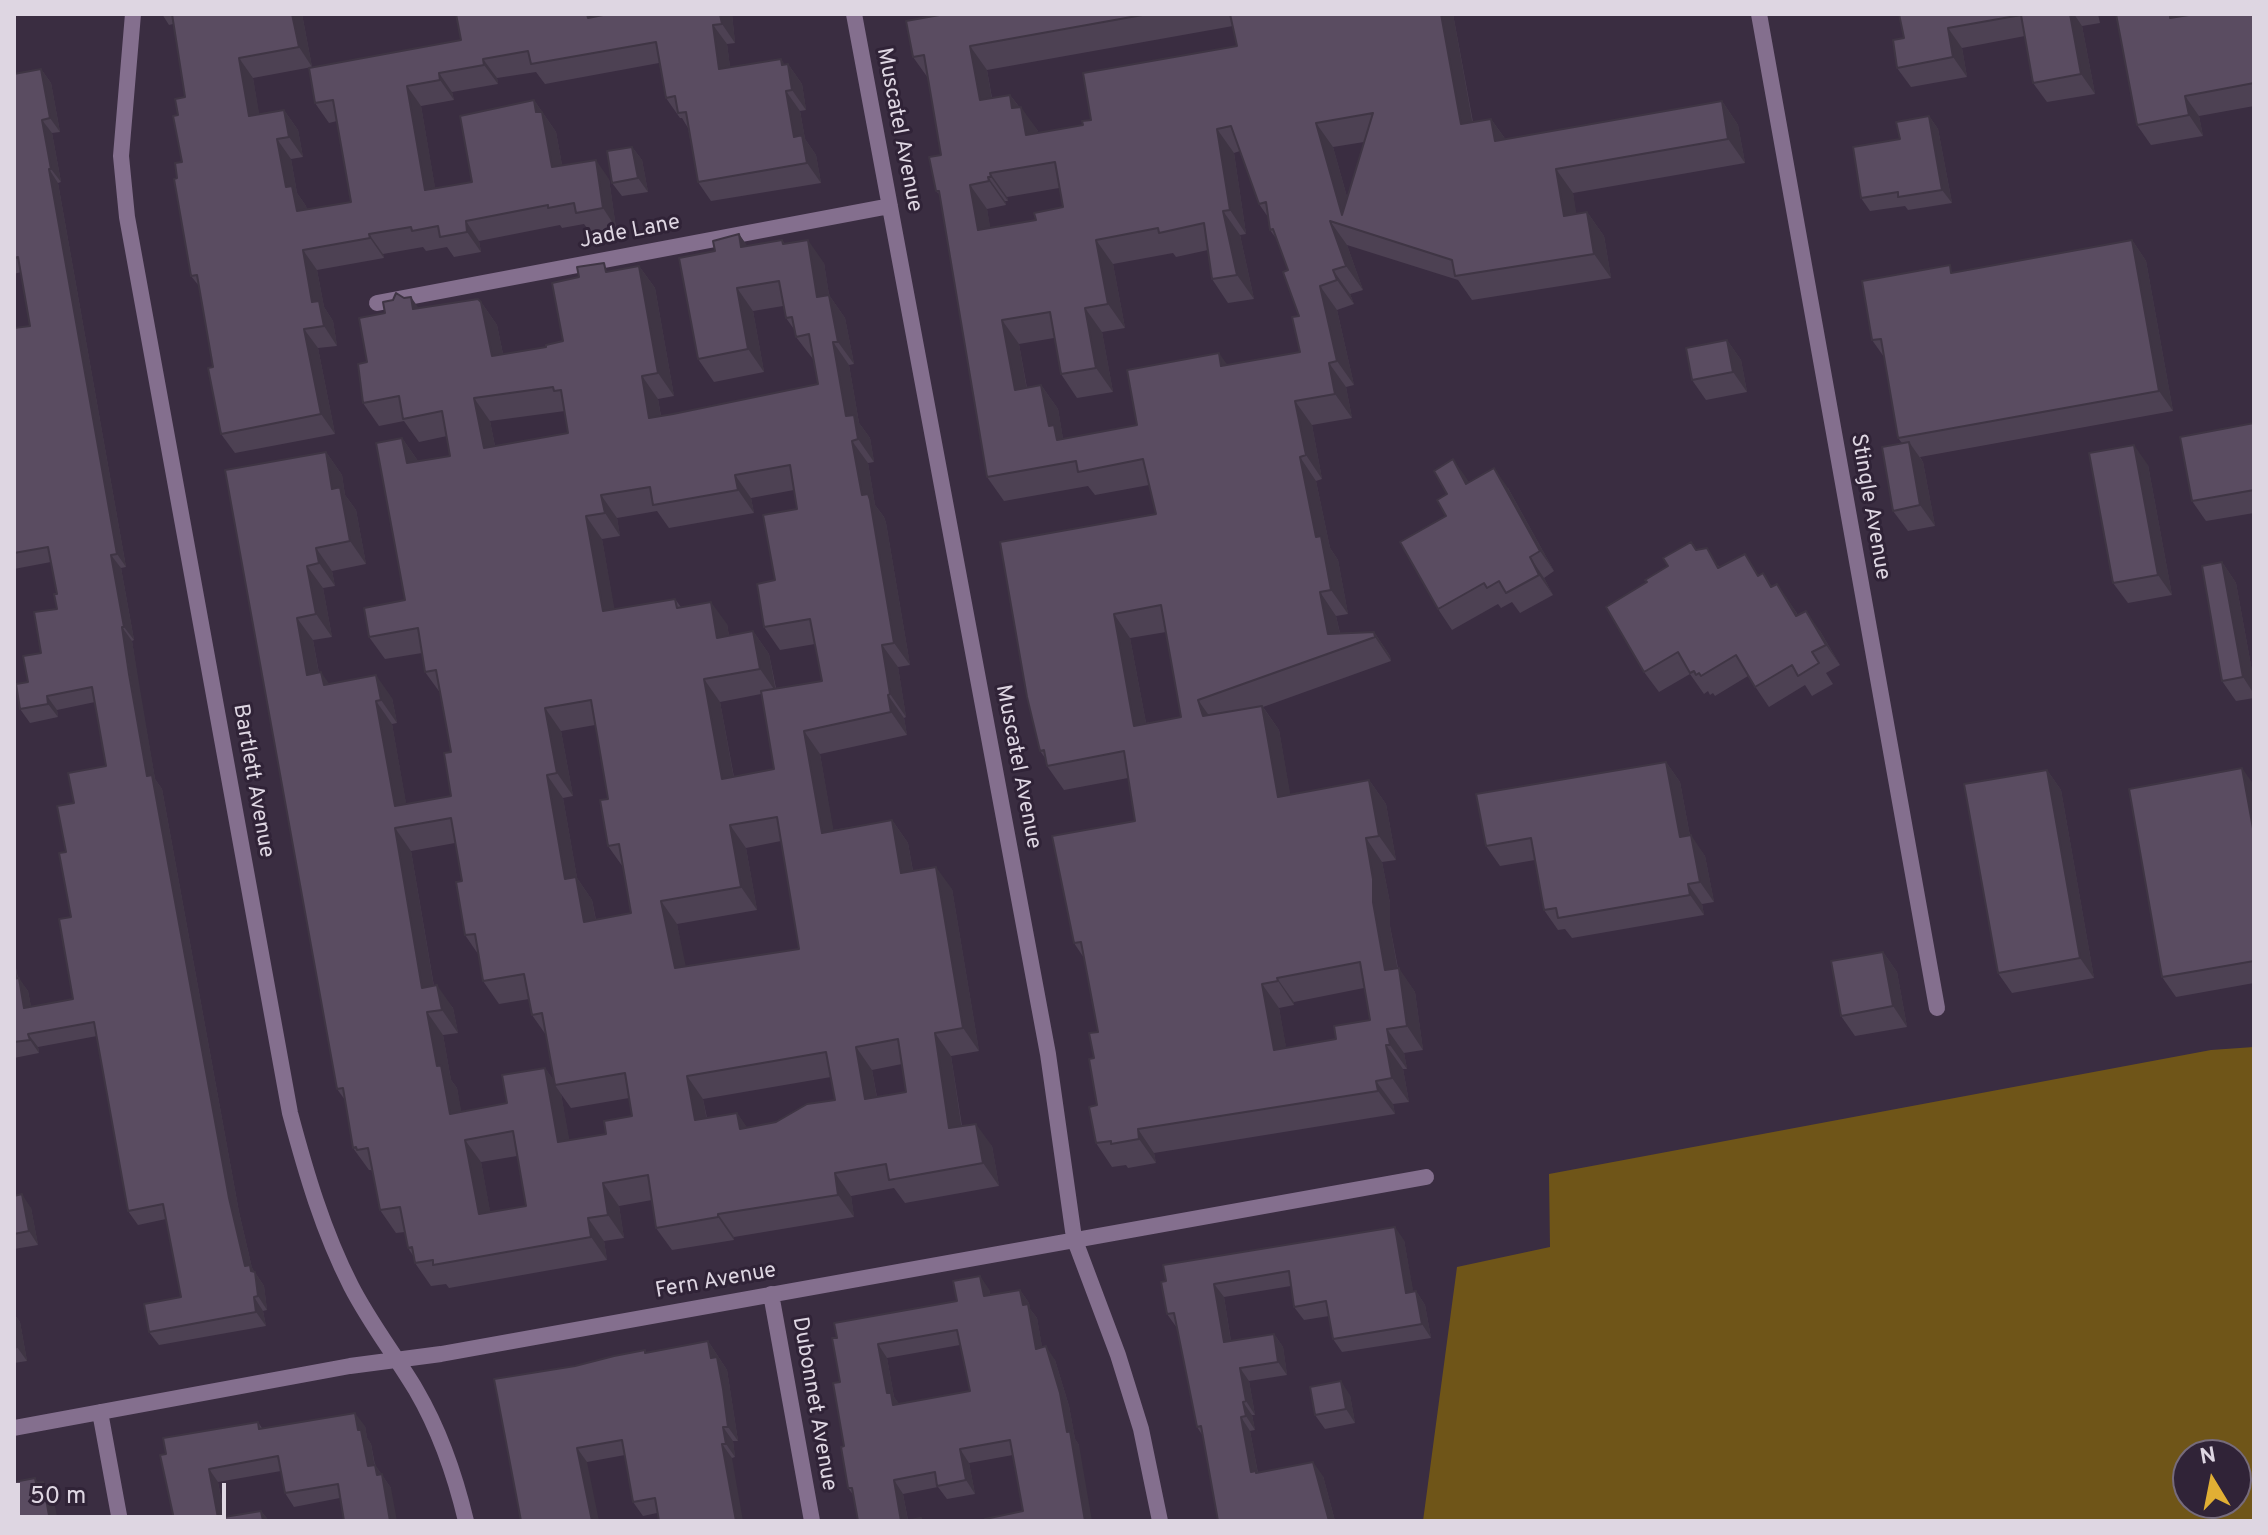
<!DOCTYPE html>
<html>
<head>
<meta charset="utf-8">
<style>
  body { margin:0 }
  #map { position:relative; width:2268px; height:1535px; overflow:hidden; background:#3a2d41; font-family:Overpass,sans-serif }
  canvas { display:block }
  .frame { position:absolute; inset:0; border:16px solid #ded6e2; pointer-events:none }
  .north { position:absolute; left:2172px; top:1439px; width:80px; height:80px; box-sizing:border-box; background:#302337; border:2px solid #766b7b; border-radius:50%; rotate:350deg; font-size:22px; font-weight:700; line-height:32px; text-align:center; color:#ded6e2 }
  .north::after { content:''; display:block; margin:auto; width:28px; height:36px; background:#e1af34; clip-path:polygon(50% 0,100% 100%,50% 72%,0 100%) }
  .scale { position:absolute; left:16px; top:1483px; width:210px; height:36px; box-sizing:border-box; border:4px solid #ded6e2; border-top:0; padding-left:10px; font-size:24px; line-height:28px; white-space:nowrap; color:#ded6e2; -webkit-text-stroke:6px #302337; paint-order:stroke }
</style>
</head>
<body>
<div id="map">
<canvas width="2268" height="1535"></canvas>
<div class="frame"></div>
<div class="north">N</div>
<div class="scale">50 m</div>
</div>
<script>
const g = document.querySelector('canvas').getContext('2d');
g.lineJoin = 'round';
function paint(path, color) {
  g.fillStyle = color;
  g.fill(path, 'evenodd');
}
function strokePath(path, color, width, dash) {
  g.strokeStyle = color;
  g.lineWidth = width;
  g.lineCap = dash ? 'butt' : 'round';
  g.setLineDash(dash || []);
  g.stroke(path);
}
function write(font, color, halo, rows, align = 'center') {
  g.font = font + ' Overpass,sans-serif';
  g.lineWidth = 6;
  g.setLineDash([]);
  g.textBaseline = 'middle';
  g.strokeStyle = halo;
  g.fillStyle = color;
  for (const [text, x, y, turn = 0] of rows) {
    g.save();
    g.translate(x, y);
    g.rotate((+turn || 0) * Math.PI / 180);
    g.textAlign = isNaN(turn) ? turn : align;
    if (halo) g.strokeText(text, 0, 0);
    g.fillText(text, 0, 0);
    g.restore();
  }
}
const green = new Path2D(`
  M2254,1047v474h-831l34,-254 93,-20 -1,-73 662,-124zM2188,1455h48v48h-48z`);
const street = new Path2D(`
  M133,14l-12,142 6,61 163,896c16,60 33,118 61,173 19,37 44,69 65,104 24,41 39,85 50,131
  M854,14l194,1040 26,184 44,117 23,74 19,92
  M1759,14l178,994
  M377,303l513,-97
  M771,1294l41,227
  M100,1412l20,109
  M14,1428l336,-62 91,-12 985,-177`);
const wall = new Path2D(`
  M162,14h140l10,53 -59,11 6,37 25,-5 14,20 5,27 -12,2 6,34 9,13 1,4 44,-8 -14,-81 -8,2 -14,-20 283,-87 134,-2 3,29 -8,1 3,23 51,-8 3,5h4l14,20 4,26 -6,1 5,28 11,16 5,28 -110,18 -13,-19 -10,-54 -6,-10h-2l-14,-20 -7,-35 -114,21 -9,-12 -39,6 1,6 -46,8 2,8 -33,6 14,82 37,-6 62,-82 22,32 6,33 47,14 7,49 -26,4 -6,-8 -22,4 -2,-3 -81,16 2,11 -27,5 -7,-10 -21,4 -3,-4 -40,7 1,4 -67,12 7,37 9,14 4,25 -19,2 17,86 -100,19 -14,-19 -8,-67 -14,-81 -8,-10 -14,-98 5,-16 -4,-47 7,-18 -12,-73 -4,1z
  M945,14h508l20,108 18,-3 15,21 216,-39 16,24 7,38 -172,30 3,21 11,-2 17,24 7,42 -139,22 -14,-20 -111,-35 16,45 -13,4 4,10 -17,6 17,75 -8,2 6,31 -40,7 10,54 -6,2 14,67 8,12 10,54 -12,2 4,17 34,-1 16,24 1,5 -128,46 16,23 11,65 79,-15 17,24 10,56 -14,2 8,41v23l8,42 17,24 8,58 -19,3 3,16h-4l6,33 -16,2 2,10 -241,39 2,10 -28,5 -2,-3 -14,2 -16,-24 1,-38 -3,-47 4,-26 -14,-74 -10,-15 61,-122 -7,-43 -64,12 -17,-24 -1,-7 -6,-8 116,-237 -7,-29 -54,10 -7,-9 -84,15 -17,-24 -47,-282 -4,-4 5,-36 -13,-77 -15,-21zM1233,26l4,20 -154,79 -45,8v-2l-28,-36 -18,3 -5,-28zM1364,142l-17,55 -14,-50zM1240,151l19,53 9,13 2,13 8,11 10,29 11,46 1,36 -73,13 -90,60 -74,14 -5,-30 -17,-24 -14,3 -8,-44 35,-6 7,36 16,24 36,-6 -11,-60 23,-4 -12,-64 60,-11 3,4 32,-7 4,29 16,24 26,-4 -14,-64 6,-1 -12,-81zM1059,188l4,19 -27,13 -46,8 -3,-19 19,-4 -1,-4h3l-1,-4zM1166,632l15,85 -35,6 -16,-85zM1364,988l6,32 -34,19 -50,9 -7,-40 15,-3v-3z
  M1899,14h199l2,9 -18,3 13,68 -48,8 -14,-19 -8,-47 -63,12 5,29 -56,10 -14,-19 7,-30z
  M2116,14h64v3l74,-3v92l-55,10 4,20 -52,9 -14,-20z
  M41,69l10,14 9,49 -8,1 9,49 -3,1 68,384 -5,1 13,72 -2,1 7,46 16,92 7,10 77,423 13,56 12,18 3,24 -4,1 3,15 -107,19 -10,-13 32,-35 -15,-78 -28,6 -10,-14 -31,-175 -59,11 1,6 -25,5v-100l4,20 10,13 3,16 42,-8 -2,-82 -5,-65 8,-49 32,-37 -11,-64 -38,8 1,7 -28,6 -10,-14 8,-27 13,-29 16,-44v-15l-6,-32 -37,7v-241l16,-2 -9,-54 -7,2v-200z
  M1929,116l9,13 14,74 -44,7 -3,-4 -35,5 -9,-13 39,-59z
  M632,147l10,13 6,32 -26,4 -10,-13z
  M739,234l8,12 35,-6 3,4 39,19 5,32 16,23 9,46 -5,1 10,58 11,15 4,24 -6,1 7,42 9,12 2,6 24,142 -12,2 8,50 -2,1 3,17 -87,19 13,76 59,-10 16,23 5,28 39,18 27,162 -28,5 11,70 30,20 7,40 -94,17 -11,-15 -43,8 3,21 -120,20v3l-62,10 -16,-22 -4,-28 -33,6 5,32 -20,3 3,19 -158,28 -3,-4 -15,2 -16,-23 -1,-6 -6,-9 -3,-16 -9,1 -16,-23 -7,-37 -2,-3h-2l-16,-22 -8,-48 -8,-11 -112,-619 101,-18 16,23 3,20 11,15 10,54 -34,7 3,15 -12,2 9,49 -19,3 6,33 10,11 63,14 5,25 -5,1 14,80 45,-8v-44l-10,-58 -16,-22 -3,-19 -37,6 -16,-22 36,-37 -3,-162 16,23 32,-5 -3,-20 -28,6 -15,-21 -25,5 -16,-23 4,-41 51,-54 63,-6 16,23 6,29 43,-7 17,-6 47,-70 29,-5 16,22 19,108 -16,3 3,17 157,-32 -5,-25 -17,-22v-5l-10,-14 -3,-12 -30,5 11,61 -50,10 -16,-23 17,-108zM565,411l3,22 -73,13 -5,-25zM794,490l3,19 -33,118 16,23 35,-6 7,37 -46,7 -7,-34 -16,-23 -24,5 -2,-12 -46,-17 -6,-8 -61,10 -12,-70 18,-3 -3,-18 40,-7 12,17 85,-15 -3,-15zM761,694l13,75 -40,8 -14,-75zM595,725l13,74v47l15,21 8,46 -35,7 -4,-20 -15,-22 -14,-80 10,-2 -12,-65zM781,841l18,108 -114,18 -8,-43 80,-14 -11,-62zM455,843l7,38 3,54 13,19 5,27 16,23 30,-5 3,16 14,20 8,46 -9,-13 -38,35 -46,9 -4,-24 -6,-8 -8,-45 15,-2 -5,-25 -19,-22 -23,-135zM902,1064l4,28 -29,5 -5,-27zM831,1077l4,23 -59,22 -29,6 -10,-15 -30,5 -4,-19zM561,1094l10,14 58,-10 3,18 -26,18 -37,6zM517,1156l9,50 -36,6 -9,-50z
  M2132,240l14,21 27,150 -253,46 3,5 12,64 -27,5 -15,-20 9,-68 -4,-5 -14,-81 -12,-17 83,-68z
  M1727,340l14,20 6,32 -41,8 -14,-20z
  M2254,423v90l-48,8 -14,-20z
  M2148,465l24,130 -44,8 -15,-20z
  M1469,482l39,6 46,83 -10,7 9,17 -33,18 -8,-11 -11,6 -3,-4 -46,26 -14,-21 8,-93z
  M1691,542l6,8 23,17 40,8 3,-2 9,14 5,-3 21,31 22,16 20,34 -14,8 7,11 -21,12 -7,-11 -36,22 -21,-31 -33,20 -2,-3 -3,2 -2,-4 -4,3 -14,-20 -31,18 -15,-20 3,-90 21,-16z
  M2222,562l14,21 18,99v16l-18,3 -14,-20z
  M1666,762l14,20 10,54 15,20 9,46 -12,2 2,11 -132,23 -7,-9 -7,1 -14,-20 -9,-50 -35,6 -14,-20z
  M2047,770l14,20 33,188 -82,15 -14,-20z
  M2254,785v198l-78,14 -14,-20z
  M1883,952l14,20 10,55 -52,9 -14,-20z
  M14,1196l17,12 7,37 -24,4z
  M1404,1240l9,52 3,-1 9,14 6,33 -89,14 -9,-13 -4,-23 -25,4 -10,-13 -3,-21 -67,11 7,44 43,-7 9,13 4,28 -38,6 6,34h-3l3,15 -5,1 8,42 65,3 12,45h-117l-15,-85 -6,-9 -20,-99 -10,-14 -6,-32z
  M989,1289l1,6 30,-5 9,13 1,6 7,9 5,29 13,13 14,46 6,33 4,6 -56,66 -10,-56 -44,8 6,31 -28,5 -9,-12 -35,7 5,26 15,1h-65l-4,-25 -6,-8 -11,-150 120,-37zM960,1345l10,46 -71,13 -5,-7 -7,-39z
  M14,1314l6,8 7,39 -13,2 2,10h-2z
  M708,1341l19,29 11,71h-5l2,16 -3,1 -75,55 -14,3 -10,-14 -8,-47 -38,7 -66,59 54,-155 70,-16 1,3z
  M1350,1395l5,28 -30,6 -10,-14z
  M258,1422l4,6 103,-2 2,12 4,6 4,21 16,23 -97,19 -9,-14 -4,-22 -63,11 7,35 36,-6 8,10h-94l-1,-2 -8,-65z`);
const shadedWall = new Path2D(`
  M292,14h10l10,53 -13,-20z
  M720,14h12l3,29 -13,-19z
  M1441,14h12l24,134 -16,-24z
  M2070,14h4l8,12 13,68 -14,-20z
  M2170,14h10l5,25 -15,-21z
  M713,25l14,19 6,45 -14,-20z
  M1948,28l14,20 5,29 -14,-20z
  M970,46l17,24 9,54 -16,-24z
  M239,58l14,20 10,58 -14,-20z
  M483,59l14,19 1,6 -14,-19z
  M781,59l9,13 -2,-8 14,20 4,26 -14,-20 -10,-25z
  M41,69l10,14 9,49 -10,-14z
  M439,73l13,19 2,8 -14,-20z
  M407,86l14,20 18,104 -14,-20z
  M786,91l14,20 5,28 11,16 5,28 -14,-20 -13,-26z
  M1010,95l12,16 -1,-4 17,24 5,28 -17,-24 -14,-27z
  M2185,96l14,20 4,20 -14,-21z
  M534,100l22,32 10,55 -14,-20 -16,-55z
  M1722,101l16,24 7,38 -17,-24z
  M284,110l14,20 5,27 -14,-20z
  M1929,116l9,13 14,74 -10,-13z
  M1491,119l17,24 -13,-2z
  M42,120l10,13 9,49 -10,-13z
  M1316,123l17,24 23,82 -14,-14z
  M1217,129l17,24 12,81 -16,-24z
  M277,139l14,20 6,34 9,13 5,25 -14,-20 -11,-24z
  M632,147l10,13 6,32 -10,-14z
  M596,160l13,19 7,49 -13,-20z
  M49,169l9,14 68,384 -9,-13z
  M1556,169l17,24 8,47 -17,-24z
  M990,173l17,24 1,4 -17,-24z
  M988,177l17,24 1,4 -17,-24z
  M970,185l17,24 8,45 -17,-24z
  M1223,211l17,24 14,64 -17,-24z
  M1587,212l17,24 7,42 -17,-24z
  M466,221l13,20 2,11 -14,-20z
  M1330,221l17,24 16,45 -17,-24z
  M369,234l14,20 1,4 -14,-20z
  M739,234l16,23 -14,-10z
  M808,240l16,23 9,57 -16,-23z
  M1096,240l17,24 12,64 -17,-24z
  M2132,240l14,21 27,150 -14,-20z
  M303,250l14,20 7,37 9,14 4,25 -13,-20 -12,-24z
  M639,266l16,22 19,108 -16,-23z
  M1333,270l17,24 4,10 -17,-24z
  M1320,286l17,24 17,75 -17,-24z
  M737,288l16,23 11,61 -16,-23z
  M829,295l16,23 9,46 -16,-22z
  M411,297l16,23 -14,-11z
  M481,302l16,23 11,54 -16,-23z
  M1085,308l17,24 11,60 -17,-24z
  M1002,320l17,24 12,70 -16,-24z
  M304,329l14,19 17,86 -14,-20z
  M1727,340l14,20 6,32 -14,-20z
  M833,342l16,23 10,58 11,15 4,24 -16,-23 -12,-23z
  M1219,353l17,24 -15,-11z
  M1329,363l17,24 6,31 -17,-24z
  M642,376l16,23 7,42 -16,-23z
  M1041,385l17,24 5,30 -6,1 -8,-14z
  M474,398l16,23 10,50 -16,-23z
  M1295,401l17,24 10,54 -16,-24z
  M402,438l16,23 -11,2z
  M852,441l16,22 7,42 9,12 2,6 24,142 -16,-22 -32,-148z
  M1909,442l14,20 12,64 -15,-21z
  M2134,445l14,20 24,130 -14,-20z
  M326,452l16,23 3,20 11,15 10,54 -16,-23 -18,-52z
  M1300,457l16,24 14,67 8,12 10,54 -17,-24 -15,-53z
  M1453,459l14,20 14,25 -15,-20z
  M1494,468l14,20 46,83 -14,-20z
  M735,475l16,23 3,15 -16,-23z
  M601,495l16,23 3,18 -15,-23z
  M586,516l16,23 17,95 -16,-23z
  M316,548l16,23 3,15 -16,-23z
  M111,555l10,13 13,72 -10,-13z
  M1530,557l14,21 9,17 -14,-20z
  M2222,562l14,21 18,99v12l-11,-17z
  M307,566l16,22 9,49 -16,-23z
  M1777,584l14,20 19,32 -14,-20z
  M1320,592l16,24 7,32 -15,-14z
  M711,602l16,22 6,37 -16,-23z
  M1806,611l14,20 20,34 -14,-20z
  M1114,614l16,24 21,112 -17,-24z
  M297,618l16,22 10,58 -16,-23z
  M122,627l10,14 23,138 7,10 77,423 13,56 12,18 3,24 -9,-14 -13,-30 -16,-68 -82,-422z
  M753,631l16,23 7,38 -16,-23z
  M1374,632l16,24 1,5 -16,-24z
  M882,645l16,22 8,50 -16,-23z
  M321,672l16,23 -13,-10z
  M376,675l16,23 5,25 -16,-23z
  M704,679l16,23 18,99 -16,-22z
  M888,695l16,23 3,17 -16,-23z
  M47,696l10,14 1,7 -10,-13z
  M1198,700l17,24 -12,-8z
  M376,701l16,23 18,101 -15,-19z
  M1262,706l17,24 16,91 -17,-24z
  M545,708l16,23 12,65 -16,-23z
  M804,731l16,23 18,101 -16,-22z
  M1666,762l14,20 14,76 -14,-21z
  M2242,768l12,17v49z
  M2047,770l14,20 33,188 -14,-20z
  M547,775l16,23 14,80 15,22 8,44 -16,-22 -19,-43z
  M1369,780l17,24 10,56 -17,-24z
  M892,820l16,23 9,53 -16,-23z
  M730,825l16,23 11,62 -16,-23z
  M395,828l16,23 27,160 -16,-23z
  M1691,835l14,21 9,46 -14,-20z
  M1366,838l16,24 8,41v23l12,68 -17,-24 -12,-68z
  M936,867l16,22 27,162 -16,-23z
  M1688,884l14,20 2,11 -14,-20z
  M661,901l16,23 14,67 -16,-23z
  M1883,952l14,20 10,55 -14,-21z
  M14,958l6,35 -6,-9z
  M1399,968l16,24 8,58 -16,-24z
  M19,978l9,13 6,31 -10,-14z
  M1277,978l17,24v3l-16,-24z
  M1262,984l17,24 12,66 -17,-24z
  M437,985l16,23 5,25 -16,-23z
  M427,1012l16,23 8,45 6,8 9,49 -16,-23 -13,-48z
  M1387,1029l17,24 3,16 -17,-24z
  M935,1033l16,23 14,95 -16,-23z
  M28,1034l10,13 1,6 -9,-13z
  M1386,1045l17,24 6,33 -17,-24z
  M856,1047l16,23 9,52 -16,-23z
  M545,1068l12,17h-2l6,9 13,71 -16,-23z
  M687,1076l16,23 8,44 -16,-23z
  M1376,1081l17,23 2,10 -17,-23z
  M737,1113l16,23 -13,-7z
  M976,1124l16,22 7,40 -16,-23z
  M1138,1129l16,24 2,10 -17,-24z
  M465,1140l16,22 14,75 -16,-23z
  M835,1173l16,23 3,21 -16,-22z
  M603,1183l16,23 5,32 -16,-23z
  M22,1194l9,14 7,37 -9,-14z
  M718,1214l16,23v3l-16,-23z
  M588,1218l16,23 3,19 -16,-23z
  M1395,1227l9,13 12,66 -10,-13z
  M980,1276l9,13 4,21 -9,-14z
  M1214,1284l10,13 9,58 -9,-13z
  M1020,1290l9,13 1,6 7,9 8,45 -9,-14 -13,-44z
  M1416,1291l9,14 6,33 -9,-14z
  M254,1297l9,14 3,15 -10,-14z
  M14,1314l6,8 7,39 -10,-14 -3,-17z
  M1274,1334l9,13 4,28 -9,-13z
  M708,1341l19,29 11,71 -10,-14z
  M878,1344l9,14 7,39 7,9 2,13 -16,-26z
  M1046,1346l9,14 14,46 6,33 4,6 13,76h-7l-18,-89z
  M1240,1368l9,13 6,34 -9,-14z
  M1341,1381l9,14 5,28 -9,-14z
  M1243,1402l9,13 3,15 -9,-14z
  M355,1413l10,13 2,12 4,6 6,36 -9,-14 -10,-36z
  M1241,1417l9,14 8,43 -7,-2z
  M723,1427l10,14 2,16 -9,-13z
  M722,1444l10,14 11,63h-7z
  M577,1448l10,14 12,59h-7z
  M960,1449l9,14 6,31 -9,-14z
  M1313,1462l10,14 12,45h-6z
  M375,1465l16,23 6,33h-7l-13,-46z
  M209,1469l9,13 7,39 -7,-3z
  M35,1478l10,14 -2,-10 10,15 5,24h-8z
  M894,1480l9,14 5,27h-7z
  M261,1511l8,10h-6z`);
const building = new Path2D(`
  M172,14h120l7,33 -60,11 10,58 35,-6 5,27 -12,2 9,48 6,-1 5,25 54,-9 -18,-102 -18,3 -6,-35 152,-28 -5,-26h131l1,4 20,-4h112l2,10 -9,1 6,44 62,-10 1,6 6,-1 4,26 -6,1 8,46 8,-2 5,28 -109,19 -12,-70 -8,1 -3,-17 -9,2 -10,-56 -125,22 -3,-13 -45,8 1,6 -45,8 1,7 -33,6 18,104 47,-8 -12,-66 74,-16 2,12h6l10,55 44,-7 7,48 -27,5 -2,-10 -26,5v-3l-82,16 1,11 -27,5 -2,-11 -26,5 -1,-4 -42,7 1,4 -67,12 9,52 7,-1 5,25 -20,3 17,85 -100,20 -13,-66 5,-1 -16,-92 -6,1 -17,-97 3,-1 -2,-15 7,-1 -9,-46 5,-1 -3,-16 10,-2z
  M945,14h203l-178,32 10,54 30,-5 2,13 9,-1 5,28 57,-10 -1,-4 9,-1 -8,-47 154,-27 -7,-32h211l20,110 30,-5 4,22 227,-40 6,38 -172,30 8,47 23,-4 7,42 -139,22 -3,-16 -122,-39 16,45 -13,4 4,10 -17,6 17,75 -8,2 6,31 -40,7 11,54 -6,2 16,80 5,-1 10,54 -11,2 8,42 46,-2 1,5 -177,63 5,16 59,-10 16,91 91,-17 10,56 -13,2 7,41v23l12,68 14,-2 8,58 -20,3 3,16h-4l6,33 -16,3 2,10 -240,38 1,10 -28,5v-3l-15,2 -7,-36 8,-2 -8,-46 5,-1 -5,-25 9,-1 -17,-90 -7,1 -22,-107 83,-15 -11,-70 -77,15 -3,-16 -4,1 -13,-54 -27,-155 156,-28 -13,-55 -65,13 -2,-11 -89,16 -48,-286h-3l-7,-34 12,-2 -17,-100 -11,2 -7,-36zM1373,113l-31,102 -26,-92zM1231,126l28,78 7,-2 4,28 3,-1 15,41 -5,2 16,44 -7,1 8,35 -79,14 -2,-13 -92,17 10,55 -80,15 -3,-15 -5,1 -8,-41 -26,5 -13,-70 48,-8 11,62 35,-6 -11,-60 23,-4 -12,-64 62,-12 1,5 45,-10 8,56 25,-4 -14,-64 7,-1 -13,-81zM1055,162l8,45 -29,6 2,7 -58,10 -8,-45 19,-4 -1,-4h3l-1,-4zM1161,605l20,112 -47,9 -20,-112zM1360,962l10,58 -36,6 2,13 -62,11 -12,-66 16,-3 -1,-3z
  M1899,14h171l11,60 -48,9 -12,-68 -73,13 5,29 -56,11 -4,-28 11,-2z
  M2116,14h54v4l25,-4h59v69l-69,13 4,19 -52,10z
  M41,69l9,49 -8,2 9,49h-2l68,385 -6,1 13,72h-2l7,47 18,102 5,-1 77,423 16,68 5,-1 1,6 4,1 3,24 -4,1 2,15 -107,20 -5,-28 37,-7 -18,-93 -35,7 -34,-189 -66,12 2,6 -16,2v-63l5,-1 5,30 49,-9 -14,-80 12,-2 -12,-64 7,-1 -9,-46 17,-3 -6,-30 38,-7 -14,-79 -45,9 1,8 -28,5 -4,-25 12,-2 -5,-26 18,-3 -7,-41 23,-3 -3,-15h3l-9,-47 -34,6v-225l16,-2 -12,-69 -4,1v-184z
  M1929,116l13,74 -44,7v-5l-37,6 -8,-51 47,-8 -4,-17z
  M632,147l6,31 -26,5 -5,-32z
  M739,234l2,13 41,-7 1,4 25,-4 9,57 12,-2 9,47h-5l13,74 8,-1 4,24 -6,2 10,54 6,-1 2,6 24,143 -12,2 8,49 -2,1 3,17 -87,19 18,102 70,-13 9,53 35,-6 27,161 -28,5 14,95 27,-4 7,39 -94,17 -3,-16 -51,9 3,22 -120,19v3l-62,11 -8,-53 -45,8 5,32 -20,3 3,19 -158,28v-5l-18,3 -3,-16 -4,1 -8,-41 -20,3 -12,-62 -11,2 -1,-3 -3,1 -10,-60 -6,1 -112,-619 101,-18 6,37 8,-2 10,54 -34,7 3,15 -12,3 9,48 -19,4 10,57 14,-3 3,13 52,-10 5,25 -5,1 19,105 56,-10 -7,-43 7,-1 -15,-82 -11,2 -7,-44 -49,9 -5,-29 41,-8 -29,-157 26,-5 5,25 43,-7 -8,-45 -39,8 -4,-23 -36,7 -5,-39 9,-2 -8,-44 26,-5 -2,-11 10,-2 3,-7 8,5 7,-1 2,12 65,-10 3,3 11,54 54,-9v-2l17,-4 -11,-58 27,-6 -2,-10 27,-4 2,9 33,-6 19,107 -16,3 7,42 24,-4 145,-30 -9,-50 -13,3 -4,-20 -6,1 -7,-37 -42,7 11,61 -50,10 -19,-101 36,-7 -2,-10zM553,387l1,4 7,-1 7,43 -84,15 -10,-50zM790,465l7,44 -34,6 12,65 -18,4 7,43 46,-8 12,62 -61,10 13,78 -52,10 -18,-100 56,-10 -7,-38 -36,7 -6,-36 -34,6 -2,-9 -72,12 -17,-95 19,-3 -4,-18 49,-8 3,18 85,-15 -3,-15zM591,700l17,99 -8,1 8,46 11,-2 12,69 -47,9 -8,-45 -11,2 -18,-104 10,-2 -12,-65zM777,817l22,132 -124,19 -14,-67 80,-14 -11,-62zM451,818l11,63 -6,1 9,53 10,-1 8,47 41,-7 8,41 10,-2 13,72 70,-12 7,43 -28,5 2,13 -48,8 -13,-74 -43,7 5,28 -57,11 -9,-49 -4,1 -10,-54 15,-2 -5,-25 -15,3 -27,-160zM898,1039l8,53 -41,7 -9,-52zM826,1052l9,48 -28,4 -31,18 -36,7 -3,-16 -42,7 -8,-44zM513,1131l13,75 -47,8 -14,-74z
  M2132,240l27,151 -261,47 -17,-99 -9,1 -10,-59 88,-16 1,8z
  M1727,340l6,32 -41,8 -6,-32z
  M2254,423v67l-62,11 -12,-64z
  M1909,442l11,63 -27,6 -11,-64z
  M2134,445l24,130 -45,8 -24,-130z
  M1453,459l13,25 28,-16 46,83 -10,6 9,18 -33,18 -7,-12 -12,7 -3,-5 -46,26 -38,-67 46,-26 -9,-16 10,-6 -13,-23z
  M1691,542l5,8 11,-2 11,20 27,-14 13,22 5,-3 8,14 6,-3 19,32 10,-5 20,34 -14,7 7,11 -21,13 -6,-11 -37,22 -19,-32 -35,21 -2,-3 -3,2 -2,-4 -4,2 -12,-21 -34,20 -38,-65 41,-25 -2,-2 23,-14 -5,-8z
  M2222,562l21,115 -21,4 -20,-115z
  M1666,762l14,75 11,-2 9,47 -12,2 2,11 -132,23 -2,-10 -12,2 -13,-72 -45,8 -10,-52z
  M2242,768l12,66v127l-92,16 -33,-188z
  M2047,770l33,188 -82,15 -34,-189z
  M1883,952l10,54 -52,10 -10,-55z
  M22,1194l7,37 -15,3v-38z
  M1395,1227l11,66 10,-2 6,33 -89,15 -7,-38 -32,6 -5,-36 -75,13 10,58 50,-8 4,28 -38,6 6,33 -3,1 3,14 -5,1 10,55 5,-1v2l57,-11 16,59h-111l-17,-95 -4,1 -23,-114 -7,1 -6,-32 5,-1 -3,-16z
  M980,1276l4,20 36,-6 3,15 5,-1 8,45 10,-3 14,47 7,39 3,-1 15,90h-100v-2l38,-8 -13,-71 -50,9 6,31 -29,6 -2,-14 -41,8 7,41h-43l-6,-33h-4l-7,-41 3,-1 -11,-63 7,-1 -8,-44h5l-3,-15 123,-22 -4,-20zM957,1330l13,61 -77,14 -2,-12h-4l-9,-49z
  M14,1330l3,17 -3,1z
  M708,1341l3,17 6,-1 6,32 5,38h-5l3,17h-4l14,77h-77l-4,-23 -22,4 -11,-62 -45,8 15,73h-71l-27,-142 81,-13 39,-10 31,-6v3z
  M1341,1381l5,28 -31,6 -5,-28z
  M355,1413l3,17h3l7,36 7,-1 2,10 5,-1 8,47h-46l-6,-37 -53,9 -7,-37 -69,13 9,49 43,-7 2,10h-86v-2h-3l-14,-64 6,-1 -3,-16 95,-16 1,7z
  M35,1478l1,5 7,-1 7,39h-36v-39z
  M921,1518v3h-17z`);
const streetNames = [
  ["Muscatel Avenue",898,130,79],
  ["Jade Lane",630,233,-11],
  ["Stingle Avenue",1869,507,80],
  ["Muscatel Avenue",1017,767,79],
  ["Bartlett Avenue",252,781,80],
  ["Fern Avenue",716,1282,-10],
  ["Dubonnet Avenue",813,1404,80]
];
paint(green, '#6f5518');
strokePath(street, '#846f8e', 16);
paint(wall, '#4d4153');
paint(shadedWall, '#3f3544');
paint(building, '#5a4c61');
strokePath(building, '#3f3544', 2);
write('22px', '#ded6e2', '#302337', streetNames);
</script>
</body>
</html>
